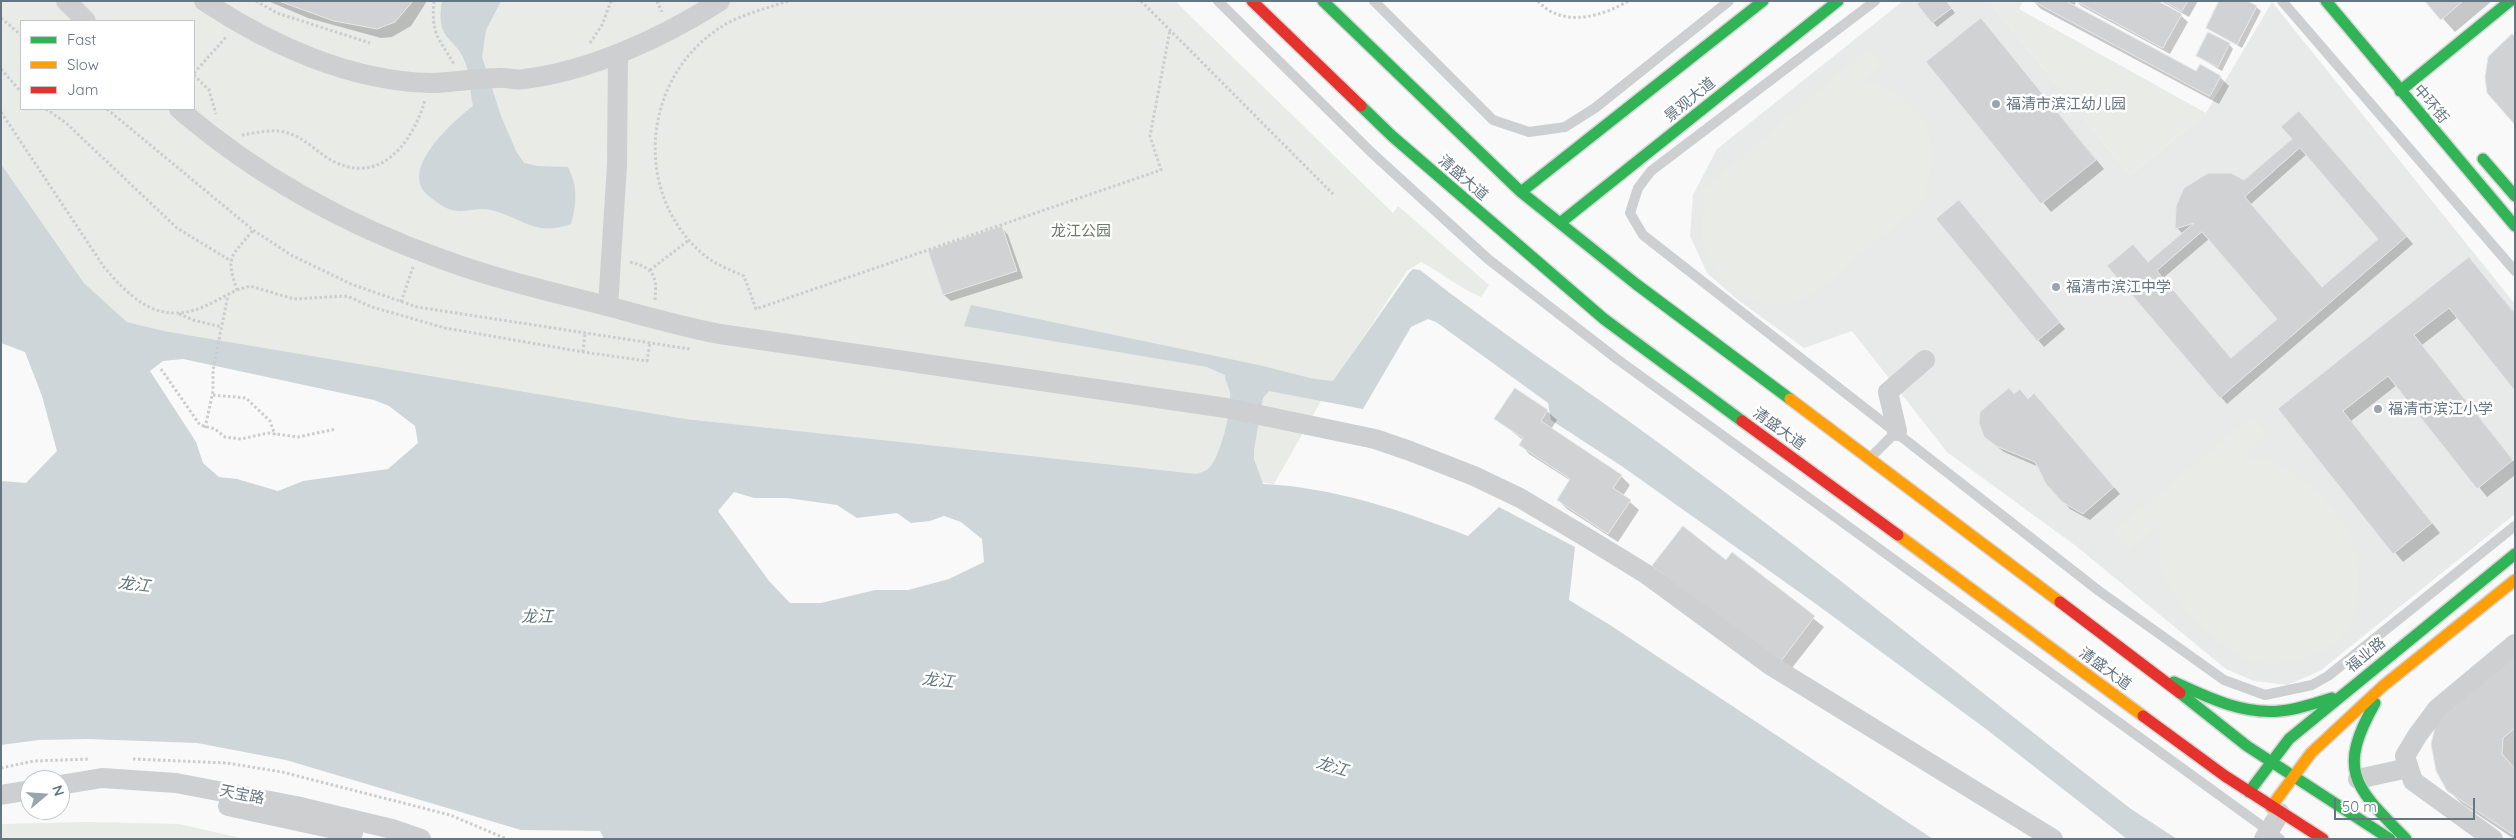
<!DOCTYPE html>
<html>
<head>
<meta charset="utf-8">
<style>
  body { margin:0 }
  #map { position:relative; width:2516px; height:840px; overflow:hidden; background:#f9f9f9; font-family:Quicksand,sans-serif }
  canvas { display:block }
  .frame { position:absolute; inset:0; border:2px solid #657683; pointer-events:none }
  .legend { position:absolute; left:20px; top:20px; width:175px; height:90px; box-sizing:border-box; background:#fff; border:1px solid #c1c8cd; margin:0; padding:6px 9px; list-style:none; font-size:15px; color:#657683 }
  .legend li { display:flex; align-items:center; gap:10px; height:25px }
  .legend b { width:25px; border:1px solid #c1c8cd }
  .north { position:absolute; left:20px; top:770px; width:50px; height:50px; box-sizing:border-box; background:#fff; border:1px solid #c1c8cd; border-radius:50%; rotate:72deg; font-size:14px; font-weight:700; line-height:20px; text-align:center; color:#657683 }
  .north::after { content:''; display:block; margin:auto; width:18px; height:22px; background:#99a4ac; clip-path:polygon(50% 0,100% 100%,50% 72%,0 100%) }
  .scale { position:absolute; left:2334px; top:798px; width:141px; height:22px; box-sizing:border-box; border:2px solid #657683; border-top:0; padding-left:6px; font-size:15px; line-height:18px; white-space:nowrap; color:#657683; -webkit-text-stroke:4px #fff; paint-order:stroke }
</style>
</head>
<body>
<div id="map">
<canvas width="2516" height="840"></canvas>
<div class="frame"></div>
<ul class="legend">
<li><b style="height:6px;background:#30b455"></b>Fast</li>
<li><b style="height:6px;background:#ff9f0a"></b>Slow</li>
<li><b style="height:6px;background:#e5322d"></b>Jam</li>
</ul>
<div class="north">N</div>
<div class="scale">50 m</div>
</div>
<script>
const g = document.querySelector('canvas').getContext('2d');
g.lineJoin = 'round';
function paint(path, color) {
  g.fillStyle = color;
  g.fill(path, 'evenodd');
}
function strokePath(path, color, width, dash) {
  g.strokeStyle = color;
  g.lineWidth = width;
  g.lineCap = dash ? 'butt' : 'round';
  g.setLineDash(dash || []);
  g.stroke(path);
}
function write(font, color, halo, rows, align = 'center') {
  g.font = font + ' Quicksand,"Noto Sans SC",sans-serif';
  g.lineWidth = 5;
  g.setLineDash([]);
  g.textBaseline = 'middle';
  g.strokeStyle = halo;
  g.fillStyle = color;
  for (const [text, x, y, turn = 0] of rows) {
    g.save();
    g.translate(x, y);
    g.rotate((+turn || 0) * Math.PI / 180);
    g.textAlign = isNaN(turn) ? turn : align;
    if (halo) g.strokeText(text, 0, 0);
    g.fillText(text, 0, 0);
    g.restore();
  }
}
const built = new Path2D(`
  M1903,1h86l141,174 76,-62 66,-111 243,302v210l-195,157 -33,14 -33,-4 -28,-12 -150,-123 -129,-94 -95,-121 -48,17 -66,-48 -31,-27 -17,-37 3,-41 24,-46z`);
const green = new Path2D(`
  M1,1h1174l218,212 5,-7 91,79 -8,12c-22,-9 -39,-24 -60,-35l-14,9 -86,130 -47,83 -588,-65 -522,-88 -37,-9 -43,-39 -83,-119zM21,21h173v88h-173z
  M1989,1h34l-4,8 187,104 -76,62z
  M1868,48l13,16 -19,17c65,14 88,69 56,127 -21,16 -41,33 -62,50 -14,12 -29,26 -44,36 -31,19 -70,11 -92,-17 -20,-26 -22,-46 -14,-78l-6,-7z
  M2251,417l16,19 -24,20c9,1 18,2 26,4 13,4 26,14 36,22 35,27 58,64 53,110 -1,11 -3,26 -9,36 -18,31 -79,45 -110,28 -10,-6 -21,-15 -30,-23 -17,-16 -38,-37 -46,-59 -6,-15 -4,-34 -4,-50l-30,26 -17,-18z
  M86,822l93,2 66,15h-244v-15z`);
const water = new Path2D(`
  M442,1h59l-15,29 -4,27 19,59 15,35 8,12 14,3 30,1c10,20 9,36 3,57 -37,13 -47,-6 -80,-14 -12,-3 -22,2 -34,1 -10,-1 -20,-8 -27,-14 -34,-25 22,-75 43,-91 -3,-13 -3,-29 -7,-42 -10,-29 -31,-21 -24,-63z
  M1,164l83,119 43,39 37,9 522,88 511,55c4,-2 10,-3 13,-7 11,-12 22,-59 20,-74 -1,-7 -5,-11 -5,-18l-18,-8 -243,-41 7,-21 292,61 51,13 19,2 76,-108 4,-4 7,1c79,62 163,117 243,176 159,117 312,242 468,363l46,30h-50l-141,-110 -170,-125 -193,-137 -72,-47 -3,-17 -112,-81 -8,-3 -17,8 -48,82 -94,-18 -6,7 -9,52v9l9,25c70,3 141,27 205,52l31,-29 76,40 -6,53 41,25 323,214h-1329l-4,-8 -79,-1 -235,-70 -89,-17 -110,-4 -48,1 -38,5v-264l25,2 31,-32 -15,-55 -17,-44 -24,-9zM183,359l191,41 15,6 26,20 3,17 -30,26 -85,12 -25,10 -41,-12 -18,-2 -16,-14 -7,-21 -46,-71 13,-10zM734,492l20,6h33l50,7 20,13 40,-5 14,10 19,-2 14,-5 17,6 21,17 2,23 -35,17 -41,11h-33l-54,13h-31l-21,-22 -51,-70z`);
const shadow = new Path2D(`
  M268,1h159l-16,25 -19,11 -11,1 -73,-20z
  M1946,1l9,12 -18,14 -18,-22z
  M2033,1h122l24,13 9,8 -18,32 -89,-48 -5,-5 -2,6 123,66 23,4 9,9 -10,18 -178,-95z
  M2161,1h37l-9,16z
  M2427,1h65l-37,31z
  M2256,7l5,4 -19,37 -35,-20z
  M1981,19l123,150 -53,43 -123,-150z
  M2229,44l4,5 -11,22 -25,-15z
  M2306,120l107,124 -186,160 -6,-7 -72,-133 34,-30 -6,-6 68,-46 48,-43zM2307,154l72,85 -57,49 -71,-84zM2209,239l69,80 -47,41 -69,-81z
  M1965,208l100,121 -21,18 -6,-7z
  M1002,228l6,7 15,43 -72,23 -7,-6z
  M2469,258l46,55v76l-57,-72 -36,28 93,118v12l-28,22 -90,-112 -46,36 89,112 -37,29 -123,-153z
  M1515,389l32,22 10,9 -6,9 70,47 9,9 -7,11 16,14 -21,32 -51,-33 -9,-9 13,-19 -42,-27 -9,-10 3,-4 -27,-21z
  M2014,395l26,7 80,92 -30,26 -20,-11 -7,-8 -24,-34 -35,-15 -19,-15z
  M1732,554l92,73 -36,46 -62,-112z
  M2515,658v181h-1l-52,-35 -14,-14z`);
const building = new Path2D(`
  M279,1h134l-18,21 -18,7 -43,-8z
  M1921,1h25l6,7 -20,15 -15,-19z
  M2033,1h33l130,70 4,-7 21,12 -11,20z
  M2076,1h82l24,13 -19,34z
  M2164,1h24l-6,10z
  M2219,1h29l9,5 -20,39 -31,-17z
  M2425,1h38l-22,19z
  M1981,18l115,142 -55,44 -115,-142z
  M2208,32l22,11 -12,24 -22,-11z
  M2512,34l3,2v89l-28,-32 -2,-16 3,-20z
  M2299,111l108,125 -187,162 -113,-132 26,-22 15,18 46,-39 -19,6 1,-23 8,-18 24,-15h23l13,7 48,-41 -11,-12zM2300,148l78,91 -56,48 -77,-90zM2202,232l75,87 -46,39 -74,-87z
  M1959,200l101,122 -23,19 -101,-122z
  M1002,226l15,45 -74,24 -15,-44z
  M2469,257l46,57v77l-66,-83 -35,27 99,125 -36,29 -89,-113 -45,35 89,112 -39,31 -115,-145z
  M1515,388l33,22 -7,11 81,54 -9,13 18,12 -23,34 -51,-34 13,-21 -51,-34 4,-7 -29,-19z
  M2009,388l5,6 6,-5 8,10 6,-6 80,94 -31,27 -21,-12 -16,-18 -11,-22 -39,-16 -12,-9 -5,-14 1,-11z
  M1683,526l43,34 6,-8 83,64 -37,49 -126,-99z
  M2515,655v73l-12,10 -1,16 13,15v67l-68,-45 -11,-20 -5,-27 5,-21z`);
const path = new Path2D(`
  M256,1l21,12 93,30
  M434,1c-3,33 4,36 20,63
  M657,1l5,11
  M788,1c-23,8 -50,14 -70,28 -77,52 -85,166 -14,226 12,10 27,15 40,21l12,33 405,-139 -11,-34 20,-106
  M1141,1l192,193
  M1538,1c23,27 64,16 90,0
  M1,18l20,17
  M590,43l12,-18 9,-24
  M1,69l20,23
  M194,73l33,-37
  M194,75l15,15 7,24
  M46,109l19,13 112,106 54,33
  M107,109l146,121 38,25 60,29 66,23 273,42
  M1,112l103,155c23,27 49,54 87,44 16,-4 31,-14 46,-21 -12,-35 -6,-32 16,-60
  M242,135c14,-2 32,-7 46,-2 18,5 32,23 49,30 46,21 77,-24 88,-63
  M630,262c24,6 27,13 25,38
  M650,270l39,-30
  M237,290l13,-4 44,13 53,-3 25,11 73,21 138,24 64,9 3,-18
  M401,302l12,-35
  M179,314l14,6 29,7
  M583,352l2,-19
  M161,369l39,56 15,4 10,8 16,2 27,-6 30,4 38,-8
  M213,395l33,3 24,23 5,14
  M205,428l8,-37v-21l15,-75
  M133,759l94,4 55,9 168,43 57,24
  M1,768l33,-7 56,-2`);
const lane = new Path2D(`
  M1218,1l154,152 116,106 129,100 663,480
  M1374,1l119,119 36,12 36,-5 30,-19 134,-107
  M1875,1l-224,170 -13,17 -8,25 13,22 456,356 125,89 41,15 47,-10 16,-9 187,-150
  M2282,1l233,270
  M1871,457l26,-26`);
const street = new Path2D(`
  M66,1l20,20
  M204,1c66,44 146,80 226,82 23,0 45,-5 68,-5 9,-1 18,3 26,1 67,-8 140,-42 196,-78
  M179,109c78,67 171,118 268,152 52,19 106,31 160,45 38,10 75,21 113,28l506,74 149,31 35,12 64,25 46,22 69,41 57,35 124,91 283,174
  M608,306l9,-141 1,-110
  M1897,431l-9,-39 37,-32
  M2358,779l50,-11
  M60,785l42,-7 74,5 120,23 96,23 29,10
  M1,795l29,-5
  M228,806l125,27
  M2264,839l16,-26
  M2493,839l-80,-58 -8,-25 12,-20 20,-27 78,-65`);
const fast = new Path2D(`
  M1323,1l198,191 115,92 154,115
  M2326,1l189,225
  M2400,91l110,-90
  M1361,106l31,30 212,183 138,102
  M2483,159l32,37
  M1521,192l242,-191
  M1560,223l278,-222
  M2174,682c33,15 69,33 106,29 18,-1 35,-8 52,-13
  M2180,693l67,53 143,93
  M2375,703c-39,69 -20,84 31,136
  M2249,792l40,-53 226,-185`);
const slow = new Path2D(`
  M1790,399l270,203
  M1898,535l245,181
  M2271,807l40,-54 72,-67 132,-106`);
const jam = new Path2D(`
  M1252,1l109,105
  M1742,421l156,114
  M2060,602l120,91
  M2143,716l82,60 98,63`);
const markers = [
  [1996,104,5,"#99a4ac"],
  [2056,287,5,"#99a4ac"],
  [2378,409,5,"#99a4ac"]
];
const streetNames = [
  ["景观大道",1690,100,-39],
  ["中环街",2431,104,50],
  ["清盛大道",1463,178,41],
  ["清盛大道",1779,429,36],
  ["福业路",2366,655,-39],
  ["清盛大道",2105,669,36],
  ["天宝路",242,795,11]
];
const poiNames = [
  ["福清市滨江幼儿园",2006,104],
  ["福清市滨江中学",2066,287],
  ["福清市滨江小学",2388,409]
];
const parkNames = [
  ["龙江公园",1081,231]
];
const waterNames = [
  ["龙江",134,585,7],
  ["龙江",537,617],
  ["龙江",938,681,6],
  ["龙江",1332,767,17]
];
paint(built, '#e8e9e9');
paint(green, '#e8ebe6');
paint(water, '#ced6d9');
paint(shadow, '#0003');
paint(building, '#d0d2d3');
strokePath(building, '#e8e8e8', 1);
strokePath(fast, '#d5d6d7', 14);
strokePath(slow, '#d5d6d7', 14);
strokePath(jam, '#d5d6d7', 14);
strokePath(path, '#cbcccd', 3, [2.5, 2.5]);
strokePath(lane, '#cecfd0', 10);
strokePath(street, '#cecfd0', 20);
strokePath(fast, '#30b455', 11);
strokePath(slow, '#ff9f0a', 11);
strokePath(jam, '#e5322d', 11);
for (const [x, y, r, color] of markers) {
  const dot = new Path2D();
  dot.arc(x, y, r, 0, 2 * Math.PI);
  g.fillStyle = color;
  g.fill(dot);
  strokePath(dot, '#fff', 2);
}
write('15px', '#657683', '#fff', streetNames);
write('15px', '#657683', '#fff', poiNames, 'left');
write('15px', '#687a64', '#fff', parkNames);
write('italic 16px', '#60757c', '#fff', waterNames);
</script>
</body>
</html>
